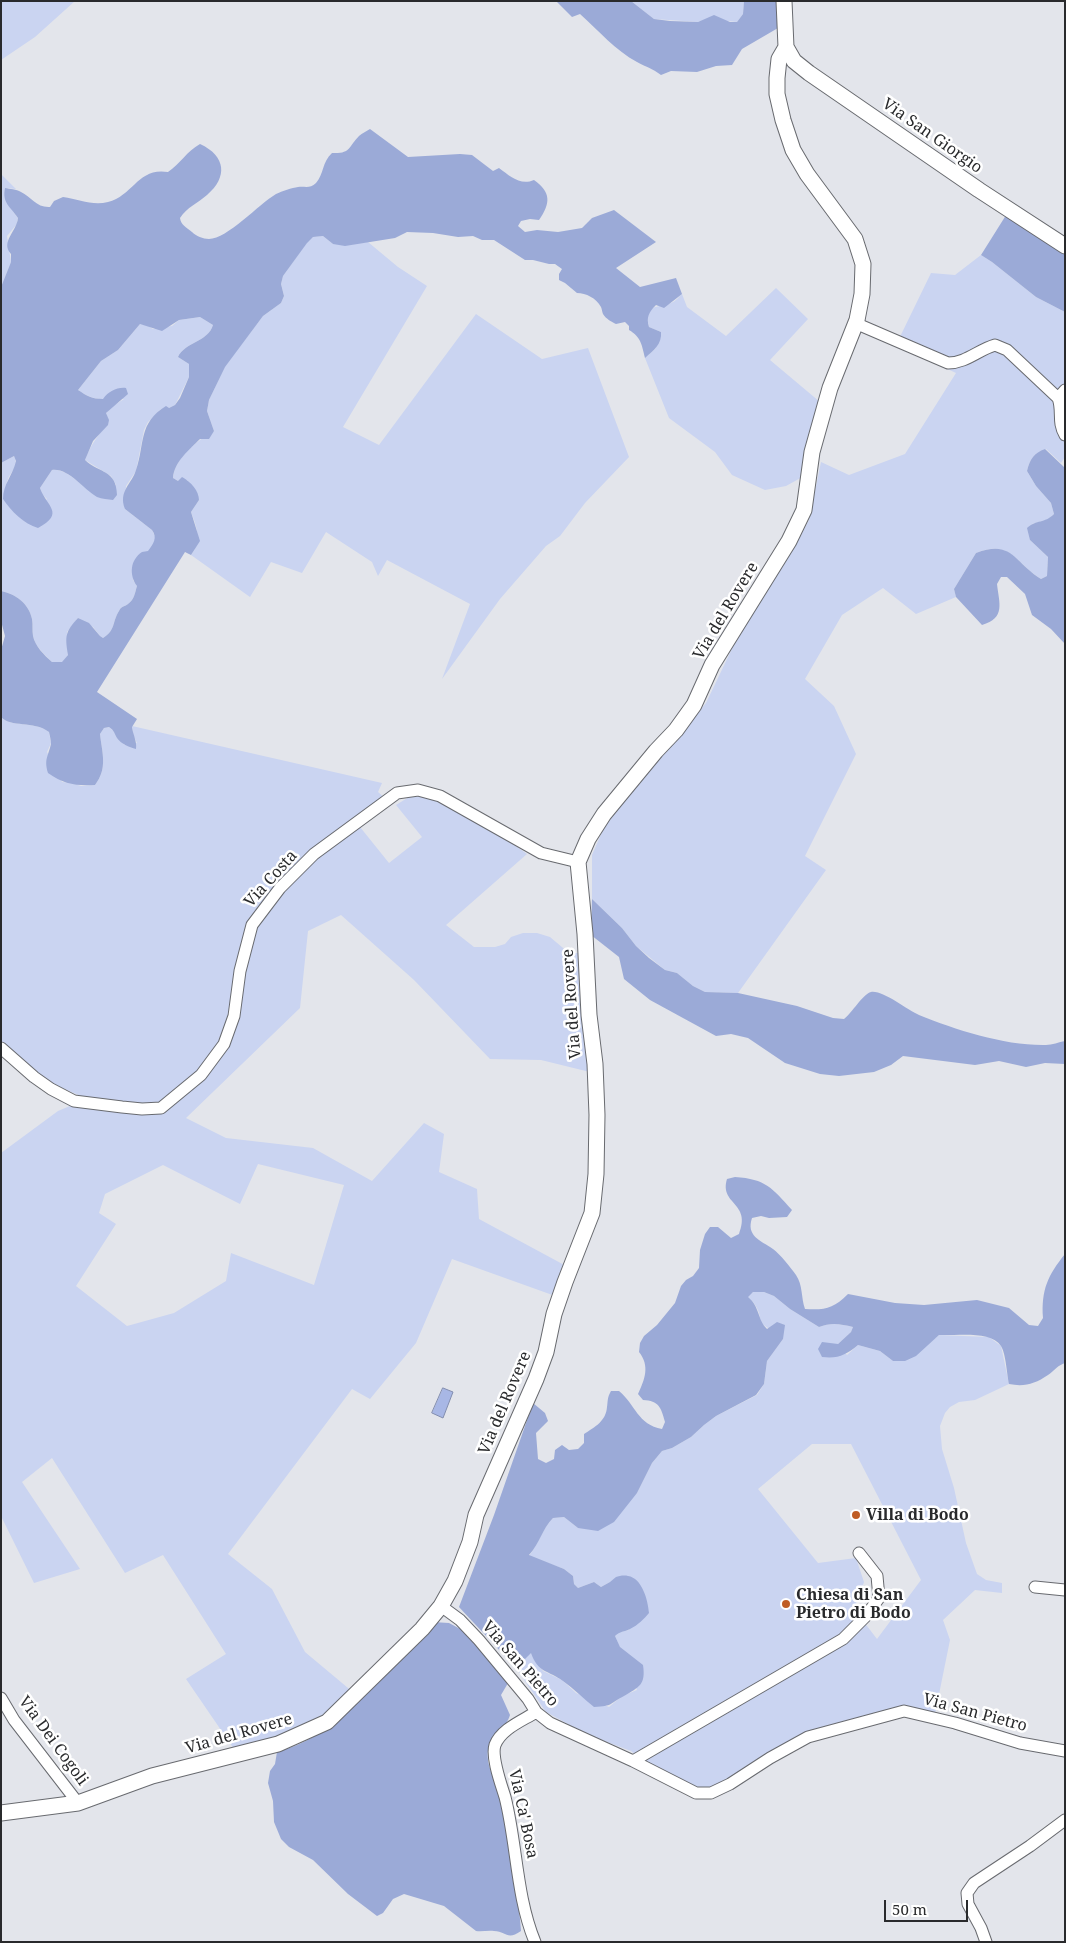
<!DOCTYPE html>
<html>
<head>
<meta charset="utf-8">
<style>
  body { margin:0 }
  #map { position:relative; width:1066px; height:1943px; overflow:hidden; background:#e3e5eb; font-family:"Noto Serif",serif }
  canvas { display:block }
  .frame { position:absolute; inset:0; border:2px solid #292a2c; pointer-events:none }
  .scale { position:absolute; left:884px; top:1900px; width:84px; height:22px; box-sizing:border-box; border:2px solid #292a2c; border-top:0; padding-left:6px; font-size:15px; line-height:18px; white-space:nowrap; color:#292a2c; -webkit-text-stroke:4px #fff; paint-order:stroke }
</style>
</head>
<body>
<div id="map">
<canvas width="1066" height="1943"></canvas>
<div class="frame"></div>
<div class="scale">50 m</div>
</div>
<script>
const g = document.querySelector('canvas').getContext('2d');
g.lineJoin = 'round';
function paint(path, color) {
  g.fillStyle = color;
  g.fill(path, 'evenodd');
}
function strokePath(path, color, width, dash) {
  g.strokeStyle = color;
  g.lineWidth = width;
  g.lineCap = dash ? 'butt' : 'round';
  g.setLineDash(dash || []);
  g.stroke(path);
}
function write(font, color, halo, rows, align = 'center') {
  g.font = font + ' "Noto Serif",serif';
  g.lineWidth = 5;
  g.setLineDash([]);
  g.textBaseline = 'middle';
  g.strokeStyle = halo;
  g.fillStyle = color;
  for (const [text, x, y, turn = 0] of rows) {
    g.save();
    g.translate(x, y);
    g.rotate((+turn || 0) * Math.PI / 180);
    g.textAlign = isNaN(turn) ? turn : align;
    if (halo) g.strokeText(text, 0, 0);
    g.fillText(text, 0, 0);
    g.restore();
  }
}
const green = new Path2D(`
  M1,1h74l-40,36 -34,23z
  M631,1h113l-1,13 -6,8 -29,-3 -10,3 -44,-3z
  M1,174l15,15 -11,-1 9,25 4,5 -1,6 -10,12 4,26 -10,25z
  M323,236l10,8 35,-2 30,25 29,19 -84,141 36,18 97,-131 66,45 46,-11 41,109 -44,46 -25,33 -14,10 -46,53 -58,80 28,-75 -83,-44 -9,16 -6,-14 -46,-30 -24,41 -31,-11 -21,35 -59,-42c11,-15 6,-27 0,-43l8,-12 -12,-20 -9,1 -5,-3c2,-21 24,-37 41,-47l-7,-20 2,-11 16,-34 38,-50 18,-13 3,-7 -3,-12 2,-8 24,-34 6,-5z
  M981,255l11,7 44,35 29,15v145l-4,6 -15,-14c-12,4 -16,10 -19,22l9,15 15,17 3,11 -6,6 -16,4 -2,16 18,17 -1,19 -6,3c-26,-16 -30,-40 -65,-26l-22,36 2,8 -40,17 -33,-26 -41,27 -37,64 29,27 22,48 -51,102 21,14 -88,123 -33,-1 -12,-6 -16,-13 -12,-3 -29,-24 -14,-18 -30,-29v-44l13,-30 101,-122 44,-92 42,-60 17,-31 12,-58 28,13 56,-21 51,-81 -60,-28 35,-72 24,2z
  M776,288l32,31 -38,41 56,47 -20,68 -20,11 -21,4 -33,-15 -17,-23 -46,-34 -24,-60 10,-9 6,-17 -12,-5c-6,-25 10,-18 24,-25 3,-1 6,-6 9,-8l5,13 39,29z
  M200,317l13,8c-5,17 -28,17 -35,32l11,7v13l-14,28 -6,3 -8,1 -13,13 -4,8 -8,41 -10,15 -1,23 27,21 5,10 -24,40 4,6c-2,7 -3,14 -9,18 -4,3 -7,2 -9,7 -7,11 -3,19 -16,27l-3,-2 -7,-9 -15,-9 -11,14 1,23 -6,8 -10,-1c-8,-8 -17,-16 -19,-26 -1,-6 0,-11 -1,-17 -3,-15 -16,-25 -31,-28v-128l13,-7c5,10 -2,14 -6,23 -3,6 -1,18 -1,25l17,17 23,-22 -5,-5 -2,-6 12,-18c14,-2 27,14 38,21l26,-6 -5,-9 -26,-16c6,-17 15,-25 23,-40l-2,-7 4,-5 14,-9c-21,0 -29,3 -46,-9l23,-29 17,-11 22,-26 7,1 6,4 19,-3 7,-6z
  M1,717c10,11 32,3 48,15l2,11 -4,9 15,30 10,1 9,3 14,-1c13,-17 7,-33 5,-51l4,-6 5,-1c7,5 9,12 16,18l12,-2 -4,-8 -1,-9 250,57 -4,9 7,6 -29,24 33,41 33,-26 -26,-32 13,-8 34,-3 84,60 -81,71 28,22h21l10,-3 6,-7 12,-4h14l13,4 19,16h13l12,120 -53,-13 -51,-1 -76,-79 -73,-65 -33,16 -8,77 -114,110 40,20 87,10 59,33 52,-58 20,11 -5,38 38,17 2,30 89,48 -10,30 -106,-38 -36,84 -46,56 -18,-10 -124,165 44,35 33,63 49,41 -40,33 -78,26 -50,-73 40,-25 -63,-99 -38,18 -73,-115 -30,24 58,87 -46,14 -33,-67v-363l57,-42 19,-8 4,-7 -33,-14 -47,-39zM258,1164l86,21 -30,100 -83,-32 -5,28 -52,32 -47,13 -51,-40 40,-62 -17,-11 6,-19 58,-29 77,39z
  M753,1292h11l10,4 16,13 29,18c12,-5 22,-3 34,0l-2,5 -13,12 9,11 11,-10 22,6 13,10 36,-18 10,-8 50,2 12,9 8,38 -34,16 -16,2 -9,5 -5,6 -5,13 2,23 12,39 12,55 11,31 9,6 16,3v10l-27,-3 -32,30 7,20 -15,74 -30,-7 -104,29 -81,51 -14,2 -18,-3 -42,-23 -15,-12 -43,-16 -42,-23 -30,-44 15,-16 12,19 19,9 14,13 33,14 13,-11 15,-6 -22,-54 4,-4 10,-2 -19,-48 -9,5 -7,-5 -16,6 -4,-4 -1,-8 -9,-7 -35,-13c10,-13 13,-27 24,-38l11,-1 14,11 59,-35 15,-30 10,-12 10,-3 19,-11 13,-12 12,-9 41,-21 7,-11 3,-23 16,-22 -22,-16c-2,-12 -4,-19 -14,-26zM812,1444h39l70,136 -44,59 -23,-30 10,-27 -8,-24 -38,5 -60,-74z`);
const forest = new Path2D(`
  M556,1h75l23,18 16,2 28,1 16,-7 16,7h7l6,-8 1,-13h36l-2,27 -36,21 -10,16 -16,1 -19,6 -26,-1 -10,4c-9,-7 -15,-8 -24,-13 -21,-11 -39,-32 -57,-48l-8,3z
  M370,129l38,28 52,-3 12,1 21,16 6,-3c11,8 21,18 35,12 17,12 17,23 5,40l-9,-1 -9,2 -3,5 7,6 12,-2 21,2 24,-4 10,-10 22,-8 42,32 -40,26 24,19 36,-9 6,16 -18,14 -8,-3c-7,7 -10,12 -7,22l12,5c1,12 -7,18 -16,26 -3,-13 -4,-21 -16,-28v-4l-4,-4 -9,2c-4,-2 -10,-5 -13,-10 -1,-2 -1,-5 -2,-7 -5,-9 -15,-14 -24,-14l-12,-10 -6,-3v-6l3,-5 -7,-5h-6l-16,-4h-8l-31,-20h-12l-9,-4 -15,1 -25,-4 -26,-1 -12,6 -50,8 -12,-2 -10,-8 -10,1 -6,6 -24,33 -2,8 3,12 -3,7 -18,13 -38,51 -16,33 -2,11 7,20 -5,8h-9c-11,11 -26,23 -27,39l5,3 4,-4c9,5 17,14 17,23l-8,12 9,29 -9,14 -6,-3 -88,140 40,27 -5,8c1,8 5,14 4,22 -7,-2 -15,-5 -19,-11 -3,-5 -3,-8 -8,-11l-5,1 -4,6c2,19 8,34 -5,51 -20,1 -31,-1 -47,-12 -4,-14 0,-16 3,-29 0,-3 -1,-8 -2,-12 -16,-12 -38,-4 -48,-15v-67l4,-14 -4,-15v-30c15,3 28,13 31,28 1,6 0,11 1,17 2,10 11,19 19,26h10l6,-7c-3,-19 -3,-23 10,-37l11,5 11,13 3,2c13,-8 9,-16 16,-27 2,-5 5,-4 9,-7 6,-4 7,-11 9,-18 -8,-11 -7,-26 5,-34l6,-1c5,-7 10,-13 4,-21l-27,-21c-7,-18 7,-25 11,-39 9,-26 2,-47 30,-64l3,2 6,-3 5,-7 9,-21v-13l-11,-7c7,-15 30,-15 35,-32l-13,-8 -21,3 -17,11 -22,-7 -22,26 -17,11 -23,29c9,6 14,9 25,9 6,-8 14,-12 23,-11l2,6 -22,19 3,7 -1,5 -15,16 -8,19c15,14 31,9 32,35l-4,5c-5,-1 -11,-1 -16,-3 -14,-8 -28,-29 -45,-27l-12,18c6,18 26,25 -2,40 -14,-4 -27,-17 -35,-29 0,-15 10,-24 13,-38l-2,-5 -13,7v-176l10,-25v-8c-11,-12 6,-23 7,-36 -8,-12 -16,-15 -13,-30 5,1 11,1 16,4 10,5 16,16 29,15l4,-6 9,-4c16,2 29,9 45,5 26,-7 30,-35 60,-30 12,-8 19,-21 32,-28 26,12 28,33 7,51 -9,8 -20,12 -27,23 1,7 6,9 12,14 4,4 11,7 17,7 18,0 50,-35 67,-45 6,-3 16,-6 22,-7 7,-1 12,2 18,-4 8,-9 6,-21 16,-30 19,1 16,-6 27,-17 3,-3 8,-5 11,-7z
  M1008,212l57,39v61l-29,-15 -44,-35 -11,-7z
  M1045,449l20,19v176l-14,-15 -19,-14 -7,-21 -18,-17h-6l-4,7c2,19 9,34 -15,41l-26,-28 -2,-8 22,-36c36,-14 38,9 65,26l6,-3 1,-19 -18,-17 -3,-12c10,-9 17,-4 27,-14l-3,-11 -15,-17 -9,-15c3,-12 7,-18 18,-22z
  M592,899l30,29 14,18 13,12 16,12 12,3 16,13 12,6 33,1 59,13 36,12 11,1c8,-6 19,-25 27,-27 12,-2 36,18 48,23 37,15 87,31 127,30 6,0 13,-3 19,-4v23l-20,-1 -19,4 -27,-6 -24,4 -72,-9 -12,9 -17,7 -35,4 -19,-2 -35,-11 -37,-25 -17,-4 -15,2 -66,-36 -26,-21 -5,-22 -28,-22z
  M735,1177c31,2 37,11 57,33l-5,7 -18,1 -8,-2 -9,2c-6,18 8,22 21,31 7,5 18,19 23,26 7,10 5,23 9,34 20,1 28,0 43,-15l47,9 29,2 53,-5 32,8 20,17 9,1 5,-8c-2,-28 5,-43 22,-64v109c-7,2 -11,8 -17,12 -13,9 -24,12 -39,9 -2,-9 -3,-30 -8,-38 -10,-16 -45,-10 -62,-11l-23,21 -11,5h-12l-13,-10 -22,-6c-12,10 -20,14 -36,12l-4,-8 4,-7 16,2 13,-12 2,-5c-12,-3 -22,-5 -34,0l-29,-18 -16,-13 -10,-4h-11l-5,5c12,10 9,22 19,32l10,-7 8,3 -2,14 -16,22 -3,23 -8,11 -40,21 -12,9 -13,12 -19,11 -10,3 -10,12 -15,30 -23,29 -16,9 -20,-3 -14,-11 -11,1c-11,11 -13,25 -24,37l35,14 9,7 1,8 4,4 16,-6 7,5 9,-5 6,-5c3,-1 8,-2 12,-1 14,2 20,24 21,37 -5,6 -11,12 -19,16 -6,3 -10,2 -15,7l5,11 23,18c3,20 -4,22 -19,31 -16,8 -10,10 -30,11 -10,-8 -20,-18 -31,-26 -15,-11 -25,-8 -32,-28l-15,15 -57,-61 35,-92 39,-112 12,10 3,8 -12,12 2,26 8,4 8,-4 1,-9 7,-5 7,5 9,-1 6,-6v-9c11,-7 22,-13 23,-27 1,-6 0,-9 4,-16h8c16,13 19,34 43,38l3,-7c-4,-15 -6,-21 -22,-22l-5,-6c7,-15 12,-28 1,-42l1,-9 4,-7 13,-11 18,-22 6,-17 5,-6 7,-4 6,-8 1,-18 5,-16 5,-7h8l13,11 8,-4c13,-32 -20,-29 -12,-55z
  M433,1622l16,1 15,8 47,47 -10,17 9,20c-4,14 -20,22 -22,35 -3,19 13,38 16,55 8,42 14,85 17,126 -14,10 -15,0 -27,0 -6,-1 -12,1 -18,0l-32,-25 -40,-12 -11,5 -10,14 -6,3 -29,-22 -35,-34 -24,-13 -8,-8 -7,-17 -1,-21 -5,-18 2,-12 5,-7 2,-12c65,-17 112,-83 156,-130z`);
const water = new Path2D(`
  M443,1388l10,4 -10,26 -11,-5z`);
const street = new Path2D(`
  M855,323l93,40c18,0 30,-13 47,-18l12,5 51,48 7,-8
  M1058,398c5,13 -1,24 7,37
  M1,1048l33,29 17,12 23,12 48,6 20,2 19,-1 40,-33 23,-31 10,-28 6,-45 12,-46 28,-37 34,-34 83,-61 21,-3 22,6 101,57 37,9
  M1035,1587l30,3
  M441,1606l19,14 19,20 49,59 8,13 14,11 83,38 63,32h15l19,-9 40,-26 38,-21 96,-26 51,12 65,20 45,8
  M1,1698l13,22 64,83
  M633,1761l210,-122 22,-22 14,-19 -2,-22 -18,-23
  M535,1942c-19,-46 -18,-98 -30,-145 -4,-13 -14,-40 -10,-52 6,-16 27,-24 41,-33
  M986,1942l-5,-14 -13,-24 -1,-11 7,-10 56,-37 35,-26`);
const secondary = new Path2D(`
  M784,1l2,46 8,14 15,12 170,117 86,56
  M1,1813l77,-10 74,-27 126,-32 49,-22 95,-93 19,-23 14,-25 15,-39 6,-27 60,-136 10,-27 8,-38 11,-32 27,-69 4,-39 1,-59 -2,-51 -6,-49 -4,-81 -7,-72 10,-23 16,-25 52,-63 20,-21 18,-25 18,-40 77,-124 15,-31 8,-58 18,-64 27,-68 5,-26 1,-30 -8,-25 -48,-65 -14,-24 -10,-30 -6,-26v-16l2,-19 7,-12`);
const markers = [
  [856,1515,5,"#bf5c24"],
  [786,1604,5,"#bf5c24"]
];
const streetNames = [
  ["Via San Giorgio",932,136,35],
  ["Via del Rovere",726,611,-59],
  ["Via Costa",271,879,-48],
  ["Via del Rovere",572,1004,-94],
  ["Via del Rovere",505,1403,-67],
  ["Via San Pietro",520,1664,49],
  ["Via San Pietro",975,1713,15],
  ["Via del Rovere",239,1734,-16],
  ["Via Dei Cogoli",53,1741,54],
  ["Via Ca' Bosa",523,1814,78]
];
const poiNames = [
  ["Villa di Bodo",866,1515],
  ["Chiesa di San",796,1595],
  ["Pietro di Bodo",796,1613]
];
paint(green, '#cad4f1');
paint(forest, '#9baad7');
paint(water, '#a8b7e5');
strokePath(water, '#828dae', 1);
strokePath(street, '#686a6f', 13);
strokePath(secondary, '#686a6f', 17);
strokePath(street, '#fff', 11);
strokePath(secondary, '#fff', 15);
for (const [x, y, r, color] of markers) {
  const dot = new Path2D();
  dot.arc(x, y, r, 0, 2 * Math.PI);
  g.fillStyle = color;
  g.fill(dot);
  strokePath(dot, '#fff', 2);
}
write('16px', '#292a2c', '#fff', streetNames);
write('bold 16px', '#292a2c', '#fff', poiNames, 'left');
</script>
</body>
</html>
